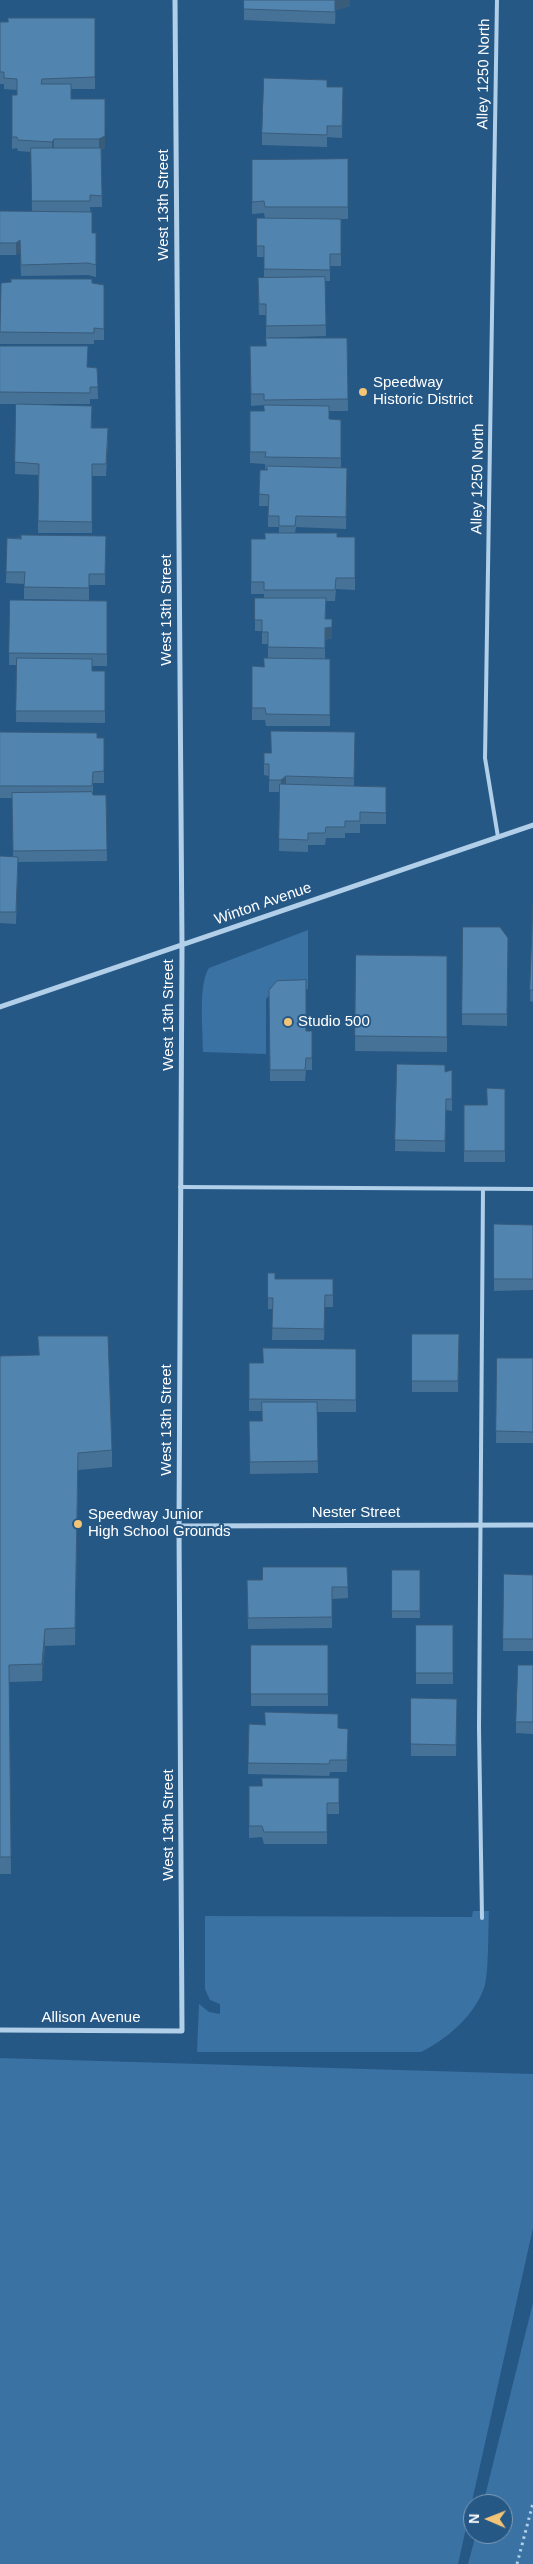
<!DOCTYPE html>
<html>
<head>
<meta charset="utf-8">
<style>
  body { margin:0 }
  #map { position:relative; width:533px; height:2564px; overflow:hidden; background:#265886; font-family:Helvetica,sans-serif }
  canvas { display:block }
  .north { position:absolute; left:463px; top:2494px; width:50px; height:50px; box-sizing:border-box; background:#265886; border:1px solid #7d9bb6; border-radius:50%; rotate:271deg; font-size:14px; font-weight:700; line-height:20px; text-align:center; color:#fff }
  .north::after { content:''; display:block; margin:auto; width:18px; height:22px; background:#f2c476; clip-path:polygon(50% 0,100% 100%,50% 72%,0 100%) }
</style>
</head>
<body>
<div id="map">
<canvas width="533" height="2564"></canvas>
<div class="north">N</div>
</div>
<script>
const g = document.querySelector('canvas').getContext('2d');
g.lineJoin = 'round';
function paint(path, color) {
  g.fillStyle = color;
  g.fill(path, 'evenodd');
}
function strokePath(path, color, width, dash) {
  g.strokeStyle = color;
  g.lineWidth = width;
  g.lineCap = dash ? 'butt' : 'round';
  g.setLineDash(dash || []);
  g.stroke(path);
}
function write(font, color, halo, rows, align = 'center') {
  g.font = font + ' Helvetica,sans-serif';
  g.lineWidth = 4;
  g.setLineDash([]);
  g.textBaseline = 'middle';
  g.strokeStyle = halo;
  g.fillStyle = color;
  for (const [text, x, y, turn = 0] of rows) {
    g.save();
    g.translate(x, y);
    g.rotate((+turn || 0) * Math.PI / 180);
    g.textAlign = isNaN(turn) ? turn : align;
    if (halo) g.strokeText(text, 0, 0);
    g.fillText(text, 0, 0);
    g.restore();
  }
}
const green = new Path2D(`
  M308,930v59h-33l-9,10v55l-63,-2c0,-20 -5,-68 6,-84z
  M473,1911h16c-1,17 0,64 -5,77 -10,28 -37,51 -63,64h-224l2,-48 10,8 11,2v-10l-10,-4 -5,-11v-73l267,1z
  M0,2058l533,16v154l-75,336h-458z
  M533,2303v261h-65l8,-30h27v-30h-20z`);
const path = new Path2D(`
  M517,2564l16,-61`);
const lane = new Path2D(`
  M497,0l-12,758 13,79
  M180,1187l353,2
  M482,1918l-3,-190 4,-539`);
const street = new Path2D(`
  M0,1007l533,-182
  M179,1526l354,-1
  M0,2030l182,1 -3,-505 3,-581 -7,-945`);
const wall = new Path2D(`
  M244,0l106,6 -14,4 -1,14 -91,-4z
  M95,18v71h-24v10l34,49 -4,2 1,57h-12l2,26h4v44l-8,-2 -67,1 -1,-24 -4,3h-16v-44h32l-1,-59 -13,-1 -1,-3 -5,1v-54h5v-5l-13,-1v-5h-4v-62z
  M327,87h16l-1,51 -15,-1v10l-65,-2v-12z
  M348,159v60h-53h46v47h-11v15h-5l1,55 -60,2v-23h-7l-1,-25 6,-12v-21h-7v-39h8l-1,-5 -12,1v-54z
  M92,283l12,2v55h-10v4h-94v-44z
  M347,338l1,73h-19v8l12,1v48h6l-1,61 -50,-2 -1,6 42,4h18v53l-19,-1 -1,12h-9v18h6v19l-7,2v19h5v67h-64l-1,-6h-13v-54l12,1 4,-9v-14h-6v-13h-7v-33h9v-4h-13v-55h14l14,-6v-6h-11v-21h-9l1,-36h7v-1h-2v-5l-15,-1v-52h14v-6l-13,1 -1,-60h16z
  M0,346l87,21 10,1 1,31h-8v5h-70l72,13v11l16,11 -2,37h-14v57h-54v-58l-23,-1 1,-70h-16z
  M106,536l-1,49h-16v15l-65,-1v-15l-18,-1 1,-45z
  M10,600l97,1v65h-15v5h13v52l-89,-1 1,-57h-8z
  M0,732l104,6v45h-11v12h13l1,66 -89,1 -2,62 -16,-1v-67l13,1 -1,-59h-12z
  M355,732l-1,54 32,1v37h-26v9h-15v5h-19l-1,7h-17v7l-29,-1 1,-59h-11v-16l-5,-1v-22h7z
  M533,904v98l-3,-1z
  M463,927l45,11 -1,88 -45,-1z
  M356,955l91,1v96l-92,-1z
  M269,990l37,41h6v39h-6l-1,11h-35z
  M397,1064l48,8 7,-2v41l-6,-1 -1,42 -50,-1z
  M505,1089v73h-41v-57h23z
  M494,1224l39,1v65l-39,1z
  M268,1273l7,6h58v28h-8l-1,33h-52l1,-31h-5z
  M412,1334h47l-1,58h-46z
  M38,1336l74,114v17l-34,3 -3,175 -30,1 -3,35 -33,1 2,192h-11v-518l39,-1z
  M356,1349v63h-39l1,61 -68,1 -1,-53h13v-10h-13v-48h14z
  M497,1358h36v85h-37z
  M347,1567l1,31 -16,1v29l-84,1 -1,-49h15z
  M392,1570h28v48h-28z
  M504,1574l29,1v85v-9h-30z
  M416,1625h37v59h-37z
  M251,1645h77v61h-77z
  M533,1665v69l-17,-1v-11z
  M411,1698l46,1 -1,57h-45z
  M249,1724l99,5 -1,43h-17l-1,4 -81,-2z
  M339,1778v36h-12v30h-63l-2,-7 -13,1v-52h13z`);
const shadedWall = new Path2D(`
  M335,0h15v6l-14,4 -1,14z
  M105,136v12l-6,3v-12z
  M54,139v11l-2,4v-12z
  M20,240v12l-4,3v-12z
  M326,598l-1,30 7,-1v11l-7,2v19z
  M286,776v12l-5,4v-12z
  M45,1629v17l-3,35v-17z`);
const building = new Path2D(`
  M244,0h91v12l-91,-3z
  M8,18h87v59l-53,2 -1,5h30v15h34v37l-6,3h-45l-2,3 -34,-2 -1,-3h-5v-42h5v-16l-13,-1v-6h-4v-50h8z
  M264,78l63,2v7h16l-1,39h-15v9l-65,-2z
  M31,148h70l1,48 -12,-1v6h-58z
  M348,159v48h-83l-1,-6 -12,1v-42z
  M0,211l92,1v21h4v32l-8,-2 -67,2 -1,-25 -4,3h-16z
  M257,218l84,1v35h-11v16l-66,-1v-23h-7z
  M325,277l1,48 -60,1v-22h-7l-1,-26z
  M11,279h81v4l12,2v44l-10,-1v5l-94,-1 1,-49 10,-1z
  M266,338h81l1,61 -84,1v-6h-13l-1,-48h16z
  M0,346h88l-1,21 10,1 1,19h-8v6l-90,-1z
  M16,404l76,2 -1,22h17l-2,36h-14v58l-54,-1 1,-57 -24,-2z
  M264,405l65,1v13l12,1v38l-76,-1 1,-5h-16v-41h14z
  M267,466l80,2 -1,49 -50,-1 -1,10h-16v-10h-11l1,-21 -10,-1 1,-24h7z
  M265,533h72v4h18v41h-19l-1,12h-71v-8h-13v-43h14z
  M21,535l85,1 -1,38h-16v14l-65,-1 1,-15h-19l1,-34 14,1z
  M255,598h71l-1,21h7v8l-7,1v20l-57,-1v-15h-6v-12h-7z
  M10,600l97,1v53l-98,-1z
  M17,658l75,1v12h13v40h-89z
  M264,658l66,1v56l-64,-1 -1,-6h-13v-42l12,1z
  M271,731l84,1 -1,46 -68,-2 -5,4h-12v-16h-5v-11h7z
  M0,732l97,1v5h7v33l-11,1 -1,14h-92z
  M280,784l106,3v26l-26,-1v9h-15v6h-19l-1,6h-17v7l-29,-1z
  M92,792l1,3h13l1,55 -94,1 -1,-58z
  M0,856l18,1 -2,55h-16z
  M533,904v86h-3z
  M463,927h37l8,11 -1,76h-45z
  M356,955l91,1v81l-92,-1z
  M306,980v51h6v27h-6l-1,12h-35l-1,-80 8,-9z
  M397,1064l48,1v7l7,-2v29h-6l-1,42 -50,-1z
  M487,1088l18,1v62h-41v-46h23z
  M494,1224l39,1v54h-39z
  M268,1273h7v6h58v16h-8l-1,34 -52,-1 1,-30h-5z
  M412,1334h47l-1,47h-46z
  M38,1336h70l4,114 -34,3 -3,175 -30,1 -3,35 -33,1 2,192h-11v-501l39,-1z
  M263,1348l93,1v51l-107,-1v-36h14z
  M497,1358h36v74l-37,-1z
  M262,1402h55l1,59 -68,1 -1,-41h13z
  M263,1567h84l1,20h-16v30l-84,1 -1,-38h15z
  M392,1570h28v41h-28z
  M504,1574l29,1v64h-30z
  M416,1625h37v48h-37z
  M251,1645h77v49h-77z
  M518,1665h15v57h-17z
  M411,1698l46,1 -1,46 -45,-1z
  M265,1712l73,2v14l10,1 -1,31h-17l-1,4 -81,-1 1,-39 16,1z
  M262,1778h77v25h-12v29h-63l-2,-6h-13v-40h13z`);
const markers = [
  [363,392,5,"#f2c476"],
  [288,1022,5,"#f2c476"],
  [78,1524,5,"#f2c476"]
];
const streetNames = [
  ["Alley 1250 North",484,74,-89],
  ["West 13th Street",164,205,-90],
  ["Alley 1250 North",478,479,-89],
  ["West 13th Street",167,610,-90],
  ["Winton Avenue",263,904,-19],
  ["West 13th Street",169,1015,-90],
  ["West 13th Street",167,1420,-90],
  ["Nester Street",356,1513],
  ["West 13th Street",169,1825,-90],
  ["Allison Avenue",91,2018]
];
const poiNames = [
  ["Speedway",373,383],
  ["Historic District",373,400],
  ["Studio 500",298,1022],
  ["Speedway Junior",88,1515],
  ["High School Grounds",88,1532]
];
paint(green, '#3a72a3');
strokePath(path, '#b1cfe8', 3, [2.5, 4]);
strokePath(lane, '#b1cfe8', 4);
strokePath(street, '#b1cfe8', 5);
paint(wall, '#477297');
paint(shadedWall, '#395c7b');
paint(building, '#5284b0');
strokePath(building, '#395c7b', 1);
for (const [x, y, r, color] of markers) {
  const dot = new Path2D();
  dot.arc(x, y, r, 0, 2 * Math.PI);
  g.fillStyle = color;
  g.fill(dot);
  strokePath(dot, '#265886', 2);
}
write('15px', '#fff', '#265886', streetNames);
write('15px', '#fff', '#265886', poiNames, 'left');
</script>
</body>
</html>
